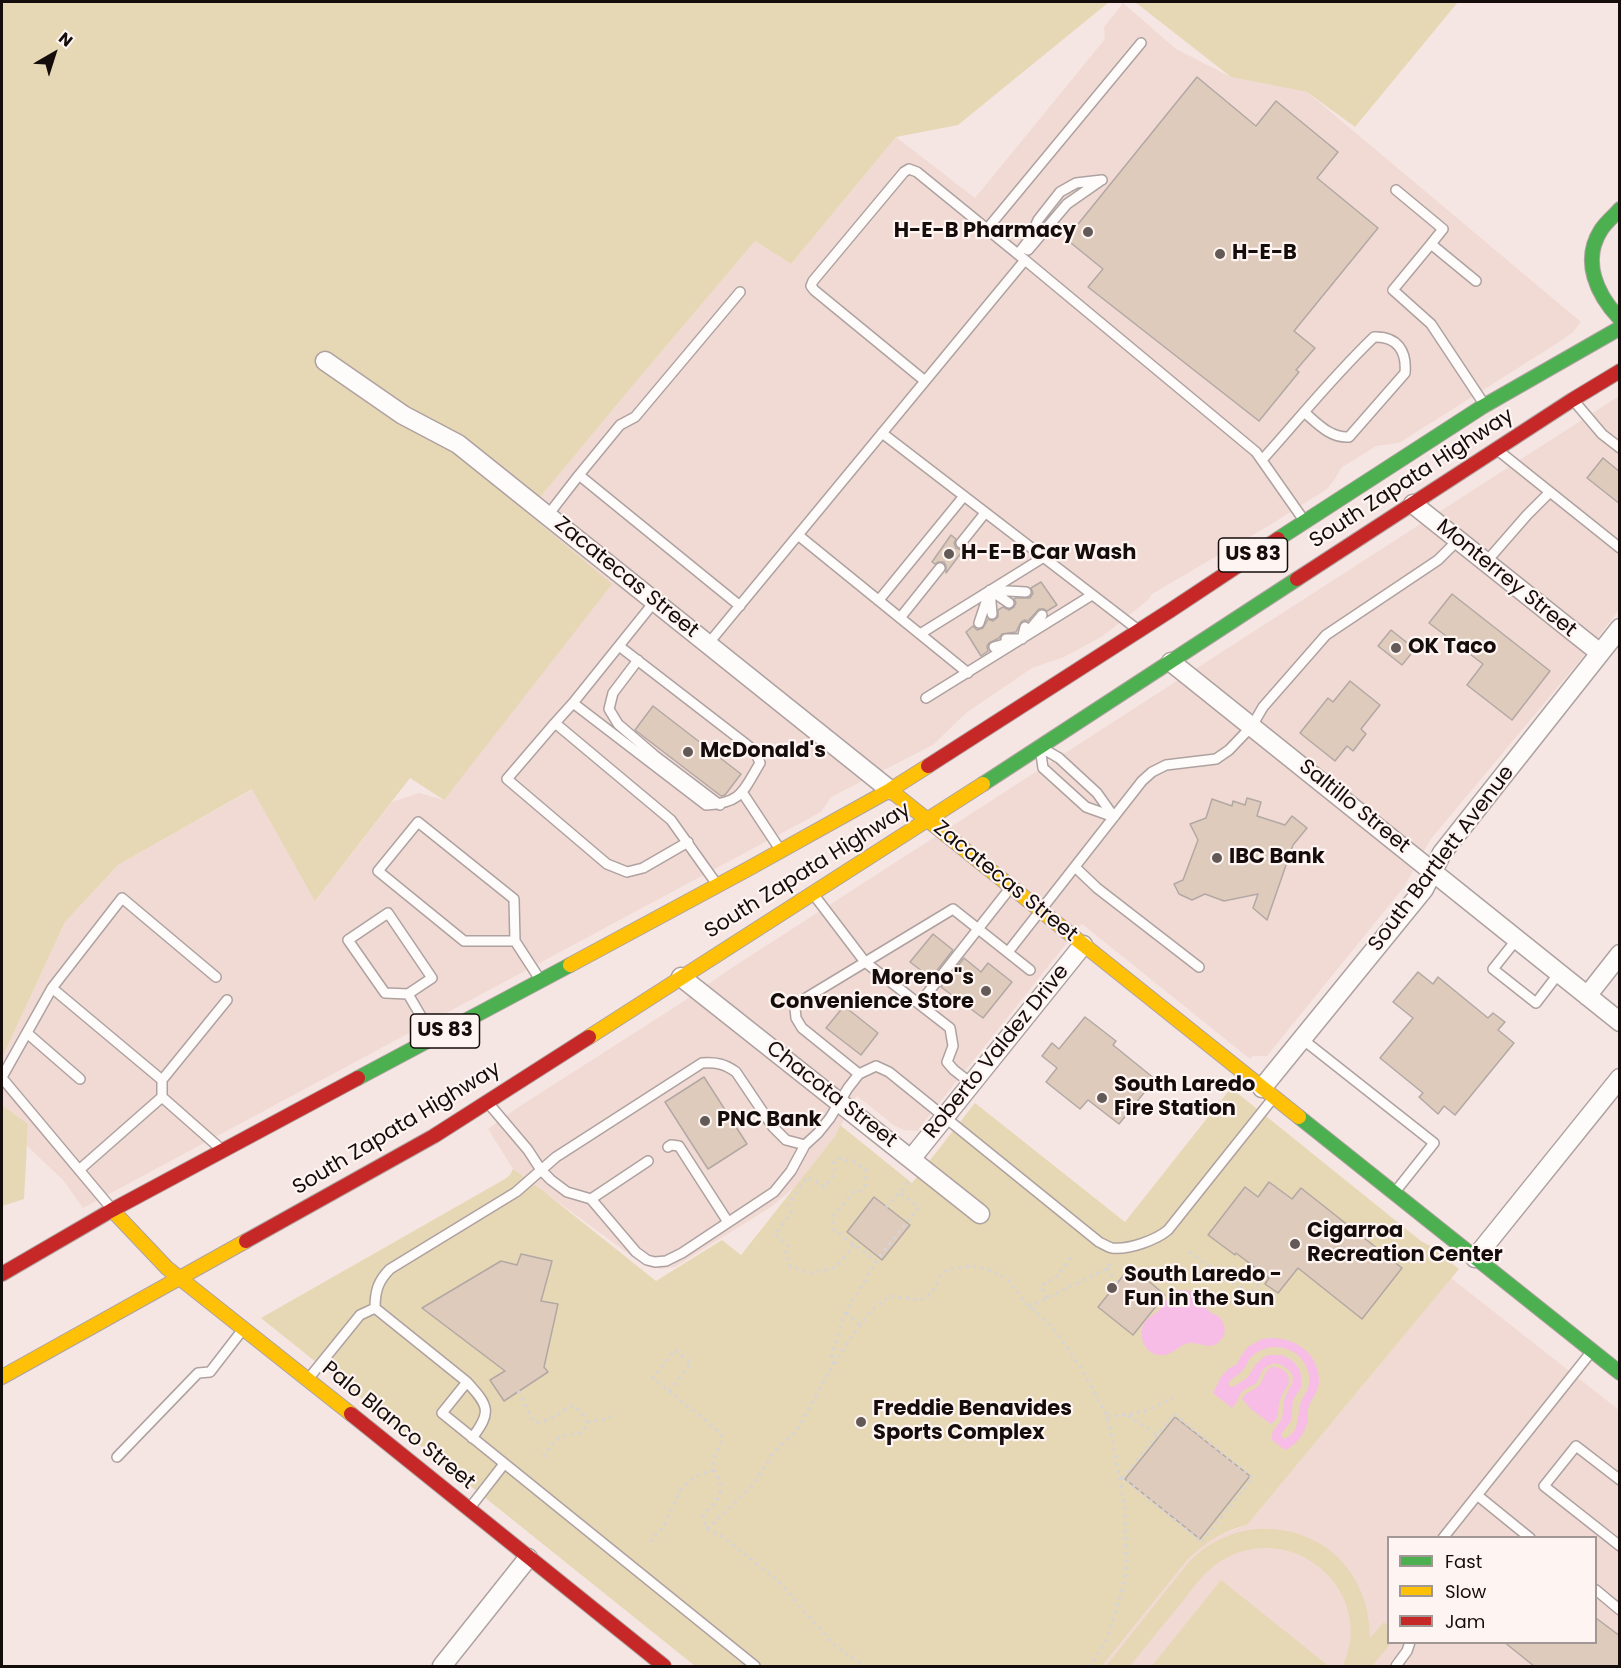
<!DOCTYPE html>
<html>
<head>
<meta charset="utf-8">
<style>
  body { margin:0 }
  #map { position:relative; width:1621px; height:1668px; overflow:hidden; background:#f5e6e3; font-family:Poppins,sans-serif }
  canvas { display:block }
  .frame { position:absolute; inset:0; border:3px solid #150d0b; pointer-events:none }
  .legend { position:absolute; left:1387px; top:1536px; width:210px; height:108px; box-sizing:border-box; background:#fef4f1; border:2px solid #a19895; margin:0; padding:8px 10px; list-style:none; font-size:18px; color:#150d0b }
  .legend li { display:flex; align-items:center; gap:12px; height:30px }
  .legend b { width:30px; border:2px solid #a19895 }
  .north { position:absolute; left:24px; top:24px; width:60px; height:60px; -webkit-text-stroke:4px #fef4f1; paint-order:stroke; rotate:39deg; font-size:16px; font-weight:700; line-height:24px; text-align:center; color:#150d0b }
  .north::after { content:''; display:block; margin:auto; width:21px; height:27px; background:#150d0b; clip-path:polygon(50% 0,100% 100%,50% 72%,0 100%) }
</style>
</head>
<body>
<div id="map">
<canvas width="1621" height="1668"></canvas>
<div class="frame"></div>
<ul class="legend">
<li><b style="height:8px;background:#4caf50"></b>Fast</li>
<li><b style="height:8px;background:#ffc107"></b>Slow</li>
<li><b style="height:8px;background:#c62828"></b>Jam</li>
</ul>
<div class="north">N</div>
</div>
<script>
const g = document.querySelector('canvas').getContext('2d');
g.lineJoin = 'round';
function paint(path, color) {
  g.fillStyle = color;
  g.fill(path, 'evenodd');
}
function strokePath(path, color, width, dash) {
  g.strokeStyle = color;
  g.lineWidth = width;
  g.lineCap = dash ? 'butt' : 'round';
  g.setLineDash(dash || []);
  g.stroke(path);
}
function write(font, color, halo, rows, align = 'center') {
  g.font = font + ' Poppins,sans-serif';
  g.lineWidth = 4.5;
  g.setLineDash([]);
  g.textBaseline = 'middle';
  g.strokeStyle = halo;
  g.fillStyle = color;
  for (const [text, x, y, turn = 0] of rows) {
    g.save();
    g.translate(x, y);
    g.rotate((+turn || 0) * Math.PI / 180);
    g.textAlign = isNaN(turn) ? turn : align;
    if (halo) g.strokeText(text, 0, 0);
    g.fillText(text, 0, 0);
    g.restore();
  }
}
const built = new Path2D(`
  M1123,3l53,46 55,28 76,15 274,230 -9,11 -19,13 -154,97 -23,3 -35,22 -6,11 -8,10 -57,36 -118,69 -4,6 -45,36 -39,21 -32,11 -66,45 -33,32 -102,52 -10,15 -738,396 -20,-28 -36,-34 1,-22 -26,-19v-47l63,-136 53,-57 135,-76 63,111 76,-98 27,-9 25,7 83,-287 102,-123 126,-149 36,23 105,-127 79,61 130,-159 -1,-12z
  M1619,396v214l-41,53 -148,177 -26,47 -137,169h-14l-3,3 -168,-135 -165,207 -13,-1 -9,-4 -38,-30 -21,39 -39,50 -26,22 -96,60 -15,2 -14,-3 -9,-6 -124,-91 -25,-40 29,-21 161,-103 52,-36z
  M1451,1278l168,132v256h-517l87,-108 14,-13 17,-11 27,-9zM1388,1538h208v104h-208z`);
const green = new Path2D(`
  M2,2h1107l-151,123 -62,12 -105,127 -36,-23 -126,149 -102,123 85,71 -168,216 -34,-22 -95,123 -63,-112 -134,76 -53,57 -63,136z
  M1135,2h323l-103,125 -48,-35 -76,-15z
  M1231,1088l190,153 9,5 29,23 -212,256c-25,6 -39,16 -58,33l-87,108h-407l-434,-348 244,-139 5,-4 3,-6 29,21 114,91 66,-41 19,15 95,-120 4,-10 72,58 63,-80 150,119z
  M2,1105l26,19 -4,75 -22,7z
  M1256,1529c66,-4 114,43 114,109l14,-16 4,4v16l3,1 -19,23h-29c33,-73 -46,-145 -117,-108 -20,10 -33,30 -47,48 -17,20 -33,40 -49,60h-24l82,-103c18,-20 42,-31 68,-34z
  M1221,1580l105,84 -2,2h-172z`);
const water = new Path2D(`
  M1179,1290c19,-1 17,7 28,19 3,4 7,5 11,7 8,7 9,18 2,25 -9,10 -19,1 -30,2 -11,1 -17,13 -29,12 -17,0 -25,-22 -15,-34 4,-5 10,-7 14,-12 7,-8 8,-15 19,-19z
  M1271,1338c26,0 49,17 48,45 -1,10 -9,17 -11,26 0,1 0,8 0,9 -1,13 -11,27 -23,32l-13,-10c-1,-11 5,-12 9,-20 3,-6 1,-12 3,-19 3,-13 19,-24 -1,-35 -5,-4 -12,-3 -17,1 -6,4 -5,10 -9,15 -5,5 -11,5 -15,10 -4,5 -5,11 -10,16l-19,-15 8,-16 7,-8 9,-5 4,-8 7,-9 14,-8zM1274,1347c20,-1 38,16 35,37 -1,8 -8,14 -9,22 -3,13 -1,26 -15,33l-3,-2 -1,-3 10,-13 2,-21 9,-14 -1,-11 -2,-6 -6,-8 -11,-6h-13l-5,2 -8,7 -8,13 -13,9 -4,1 -3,-3c4,-7 10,-8 15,-14 3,-3 3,-5 5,-9 6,-9 15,-13 26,-14z
  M1271,1367c10,-1 21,6 17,18 -2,4 -6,8 -7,13 -5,10 1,19 -10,26l-19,-14 -10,-11c4,-8 9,-7 15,-12 7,-5 6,-15 14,-20z`);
const building = new Path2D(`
  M1197,77l59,49 20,-25 62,51 -21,26 61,50 -84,103 21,17 -19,22 3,2 -40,49 -171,-134 15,-18 -37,-30z
  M1603,458l17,14v32l-33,-26z
  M951,535l5,4 -2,4 2,5 5,2 3,-1 -18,24v-7l-2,-4h-6l-3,2 -3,-2z
  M1041,582l16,23 -10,6 -3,-2h-5l-11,12 -4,-1 -3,2 -5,10 -14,2 -3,4 -10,5 -2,3 1,5 -7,5 -15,-24 7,-6 4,4 6,-2 5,-9 5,2 5,-4v-7l5,-3 6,3 5,-3 2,-4 -2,-4 2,-1h14l3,-5 -2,-5z
  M1452,594l98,77 -38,49 -45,-35 16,-21 -54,-41z
  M1391,630l24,19 -13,16 -24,-19z
  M1350,681l30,24 -19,24 5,5 -13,17 -6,-5 -12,15 -35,-28 28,-35 5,4z
  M653,706l88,68 -16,21 -4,1 -86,-66z
  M1247,798l14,4 -4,14 28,9 7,-9 15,12 -14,17 -26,75 -14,-12 5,-14 -34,7 -19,-7 -13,6 -13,-6 -5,-10 9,-4 15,-40 -8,-16 16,-6 6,-19 20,7 1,-5 12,4z
  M933,934l20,16 -22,28 -21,-16z
  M964,958l17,14 7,-9 24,19 -29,36 -42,-31z
  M1418,972l15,12 5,-7 50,41 5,-5 12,9 -7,8 16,13 -59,72 -11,-9 -6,8 -19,-17 4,-4 -43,-35 33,-40 -20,-16z
  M844,1006l34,27 -17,22 -35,-27z
  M1085,1017l31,24 -3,4 42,34 -36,45 -31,-24 -8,9 -34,-27 11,-14 -15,-12 10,-13 7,6z
  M704,1077l43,67 -39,25 -43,-67z
  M1269,1182l23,17 9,-11 101,80 -40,51 -64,-51 -20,25 -13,-9 4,-6 -33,-25 -1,2 -27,-20 37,-48 13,10z
  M874,1197l36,28 -28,35 -35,-28z
  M521,1254l31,7 -11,40 17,3 -14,63 4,5 -44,29 -14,-21 15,-9 -83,-63 79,-47 16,4z
  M1131,1266l34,29 -32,40 -35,-28z
  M1175,1417l75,59 -50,63 -75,-60z
  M1596,1618l24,18v30h-86l-30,-24h92z`);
const path = new Path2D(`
  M886,1207l24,-27
  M854,1245l-18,22 -24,6 -6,-1 -16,-6 -5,-12 4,-8 -14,-12 16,-21 -3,-8 19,-28 9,4 8,6 11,-14 -2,-10 8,-5 6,3h7l11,8v16l-5,6h-6l-22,27 2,12 42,31
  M1189,1252l58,40 7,-2 9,-11
  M1107,1268l10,15
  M1047,1298l-6,-12 16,-10 14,-19
  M1029,1307l75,-37 7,-6
  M846,1313l14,12
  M834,1364l-3,-6 13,-43 35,-58 40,-50 -20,-15
  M518,1391c8,11 9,23 18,32 13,-1 24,-11 35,-17l4,1c10,7 16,15 7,26l-21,3 -9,8 -9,13
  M669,1391l22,-28 -16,-13 -22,28 64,52 4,3v9l-8,19v6l7,15v11l-4,9 -11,10 -2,5 3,10 4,4 12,5 56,45 55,63 31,22
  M1107,1416c28,-1 42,-4 66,-19
  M1128,1416l32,20
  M587,1422l9,-1 18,-5
  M1120,1478h3l79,64 51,-64 -79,-64 -51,64
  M707,1529l45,-43 21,-33 24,-23 29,-53 26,-41 19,-25 15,-12 6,-3 28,4 5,-2 8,-7 8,-16 6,-5 22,-4 11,1 15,5 12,7 18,23 22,20 11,13 23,33 14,25 12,23 5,22 13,70 1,60 -1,11 -15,51 -5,14 -16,22
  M650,1542l14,-16 17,-37 14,-12 8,-4 12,-3`);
const lane = new Path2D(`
  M1396,190l47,39 -12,15
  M987,229l154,-186
  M1028,250l39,-46 33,-23
  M1018,254l11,-14 9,-20 22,-28 16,-9 26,-3
  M1476,281l-45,-37 -38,46 38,34 53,80
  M925,381l-111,-91 -3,-4 2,-5 91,-109 5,-3 8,3 108,88
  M1574,401l28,33 18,14
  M882,433l255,196
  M1500,452l120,96
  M1262,460c37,-41 72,-85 112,-123 23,-1 33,14 31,36l-56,64c-19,1 -31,-13 -45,-25
  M579,475l41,-50 15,-8 105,-125
  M548,515l31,-40 161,131
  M798,535l170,138
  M961,543l24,-30
  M1486,562l41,-47 23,-23
  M879,600l85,-104
  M1009,603l-19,-13 36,2
  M900,618l40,-50
  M979,623l11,-33 2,24
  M1025,627l-3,12 20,-24
  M920,634l124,-77
  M708,644l317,-384 231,192 47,67
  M994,647l28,-8h-16
  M638,660l-25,33 -4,16 9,15 36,31 66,50
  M926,698l166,-103
  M573,703l133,102c36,-2 37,-14 54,-42l-5,-12 -136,-105
  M555,723l18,-20 82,-102
  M1040,747l19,11 38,35 17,24 -28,-10 -43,-39z
  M742,792l37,56
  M688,842l-45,26 -16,4 -20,-8 -100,-85 48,-56 116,97 45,63
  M1075,867l22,21 102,79
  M814,895l51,67 85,66 3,18 -6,16 7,8 18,14
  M388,913l44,65 -24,16 -23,-1 -37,-53z
  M1517,939l-24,30 43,34 23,-30
  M515,941h-51l-86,-70 40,-49 96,77 1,42 24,37
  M1008,952l134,-171 10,-9 14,-7 50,-6 13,-9 23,-24 11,-19 63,-72 112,-75 20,-20
  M1030,970l-77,-61 -152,92 -6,7 1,10 6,10 57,46 17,-8 13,6 210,170c4,2 9,5 13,6 17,2 44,-8 56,-18l106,-133
  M52,988l70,-90 94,79
  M408,994l24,41
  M919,1004l92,-117
  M27,1033l53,46
  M1301,1038l133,105 -39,49
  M2,1077l50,-89 110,92v17l-83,73
  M2,1078l109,130
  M162,1080l65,-80
  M162,1097l59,52
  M489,1104l39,46 13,20 10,10 16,12 24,7 45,53 11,8 8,2 11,-1 16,-8 92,-61 17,-21 14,-26
  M668,1147l3,-2 8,1 49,76
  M591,1199l57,-38
  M375,1308c0,-17 3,-27 15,-39l126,-77 40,-35 146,-94c14,-1 23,1 34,9l37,55 13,13 19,5 13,-12 12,-15 18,-30 11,-14
  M309,1378l51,-63 15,-7 92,74 -25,31 313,253
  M467,1382c22,24 25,30 5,56
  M117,1457l81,-84 12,-1 34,-44
  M1620,1480l-44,-34 -32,40 76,60
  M1477,1495l53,43
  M469,1509l35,-45
  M1443,1538l149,-187
  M1596,1590l24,20
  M1396,1666l11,-15 3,-9`);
const street = new Path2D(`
  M325,361l78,54 55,29 432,346
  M1413,504l187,149
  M1171,662l449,360
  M681,977l299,237
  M1587,996l33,-42
  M1262,1088l162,-199 18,-36 178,-225
  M911,1159l172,-214
  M1475,1258l145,-180
  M442,1666l86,-108`);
const fast = new Path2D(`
  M1620,209c-6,7 -14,13 -19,21 -20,31 -4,65 19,89
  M1278,539l204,-132 138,-79
  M983,784l314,-205
  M358,1078l212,-113
  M1299,1117l321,256`);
const slow = new Path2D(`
  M890,790l409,327
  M570,965l178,-96 142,-79 38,-24
  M589,1037l394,-253
  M112,1210l55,58 184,146
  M2,1377l244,-136`);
const jam = new Path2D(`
  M1297,579l275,-179 48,-29
  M928,766l243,-156 107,-71
  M246,1241l188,-105 155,-99
  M2,1274l110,-64 246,-132
  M351,1414l313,252`);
const markers = [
  [1088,232,6,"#635957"],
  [1220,254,6,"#635957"],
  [949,554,6,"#635957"],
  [1396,648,6,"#635957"],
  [688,752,6,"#635957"],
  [1217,858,6,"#635957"],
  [986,991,6,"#635957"],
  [1102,1098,6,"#635957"],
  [705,1121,6,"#635957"],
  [1295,1244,6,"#635957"],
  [1112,1288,6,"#635957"],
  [861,1422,6,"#635957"]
];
const shields = [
  [1253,555,69],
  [445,1031,69]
];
const shieldNames = [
  ["US 83",1253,555],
  ["US 83",445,1031]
];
const poiNames = [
  ["H-E-B Pharmacy",1076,232,"right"],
  ["H-E-B",1232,254],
  ["H-E-B Car Wash",961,554],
  ["OK Taco",1408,648],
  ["McDonald's",700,752],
  ["IBC Bank",1229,858],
  ["Moreno\"s",974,979,"right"],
  ["Convenience Store",974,1003,"right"],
  ["South Laredo",1114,1086],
  ["Fire Station",1114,1110],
  ["PNC Bank",717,1121],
  ["Cigarroa",1307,1232],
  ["Recreation Center",1307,1256],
  ["South Laredo -",1124,1276],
  ["Fun in the Sun",1124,1300],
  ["Freddie Benavides",873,1410],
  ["Sports Complex",873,1434]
];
const streetNames = [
  ["South Zapata Highway",1412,479,-33],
  ["Zacatecas Street",626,578,39],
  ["Monterrey Street",1506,579,39],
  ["Saltillo Street",1354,807,39],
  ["South Bartlett Avenue",1442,859,-53],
  ["South Zapata Highway",808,871,-32],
  ["Zacatecas Street",1005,882,39],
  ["Roberto Valdez Drive",997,1052,-51],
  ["Chacota Street",831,1095,38],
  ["South Zapata Highway",397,1129,-31],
  ["Palo Blanco Street",398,1426,39]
];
paint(built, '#f2dad4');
paint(green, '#e6d7b5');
paint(water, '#f7bde6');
paint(building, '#dfcbbc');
strokePath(building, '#b2a8a4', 1.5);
strokePath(lane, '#aea2a0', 12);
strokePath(street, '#aea2a0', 21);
strokePath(fast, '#aea2a0', 16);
strokePath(slow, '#aea2a0', 16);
strokePath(jam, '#aea2a0', 16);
strokePath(path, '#d8d4d3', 3, [3, 4.5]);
strokePath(lane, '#fefbfb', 9);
strokePath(street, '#fefbfb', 18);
strokePath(fast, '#4caf50', 14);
strokePath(slow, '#ffc107', 14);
strokePath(jam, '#c62828', 14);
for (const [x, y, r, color] of markers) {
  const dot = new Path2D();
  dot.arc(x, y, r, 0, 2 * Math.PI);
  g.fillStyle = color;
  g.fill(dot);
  strokePath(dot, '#fef4f1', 2);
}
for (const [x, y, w] of shields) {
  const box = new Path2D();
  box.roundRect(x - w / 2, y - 17, w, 34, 4.5);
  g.fillStyle = '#fef4f1';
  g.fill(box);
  strokePath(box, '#150d0b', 1.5);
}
write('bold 20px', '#150d0b', null, shieldNames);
write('bold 21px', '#150d0b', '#fef4f1', poiNames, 'left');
write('21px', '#150d0b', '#fef4f1', streetNames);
</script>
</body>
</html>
